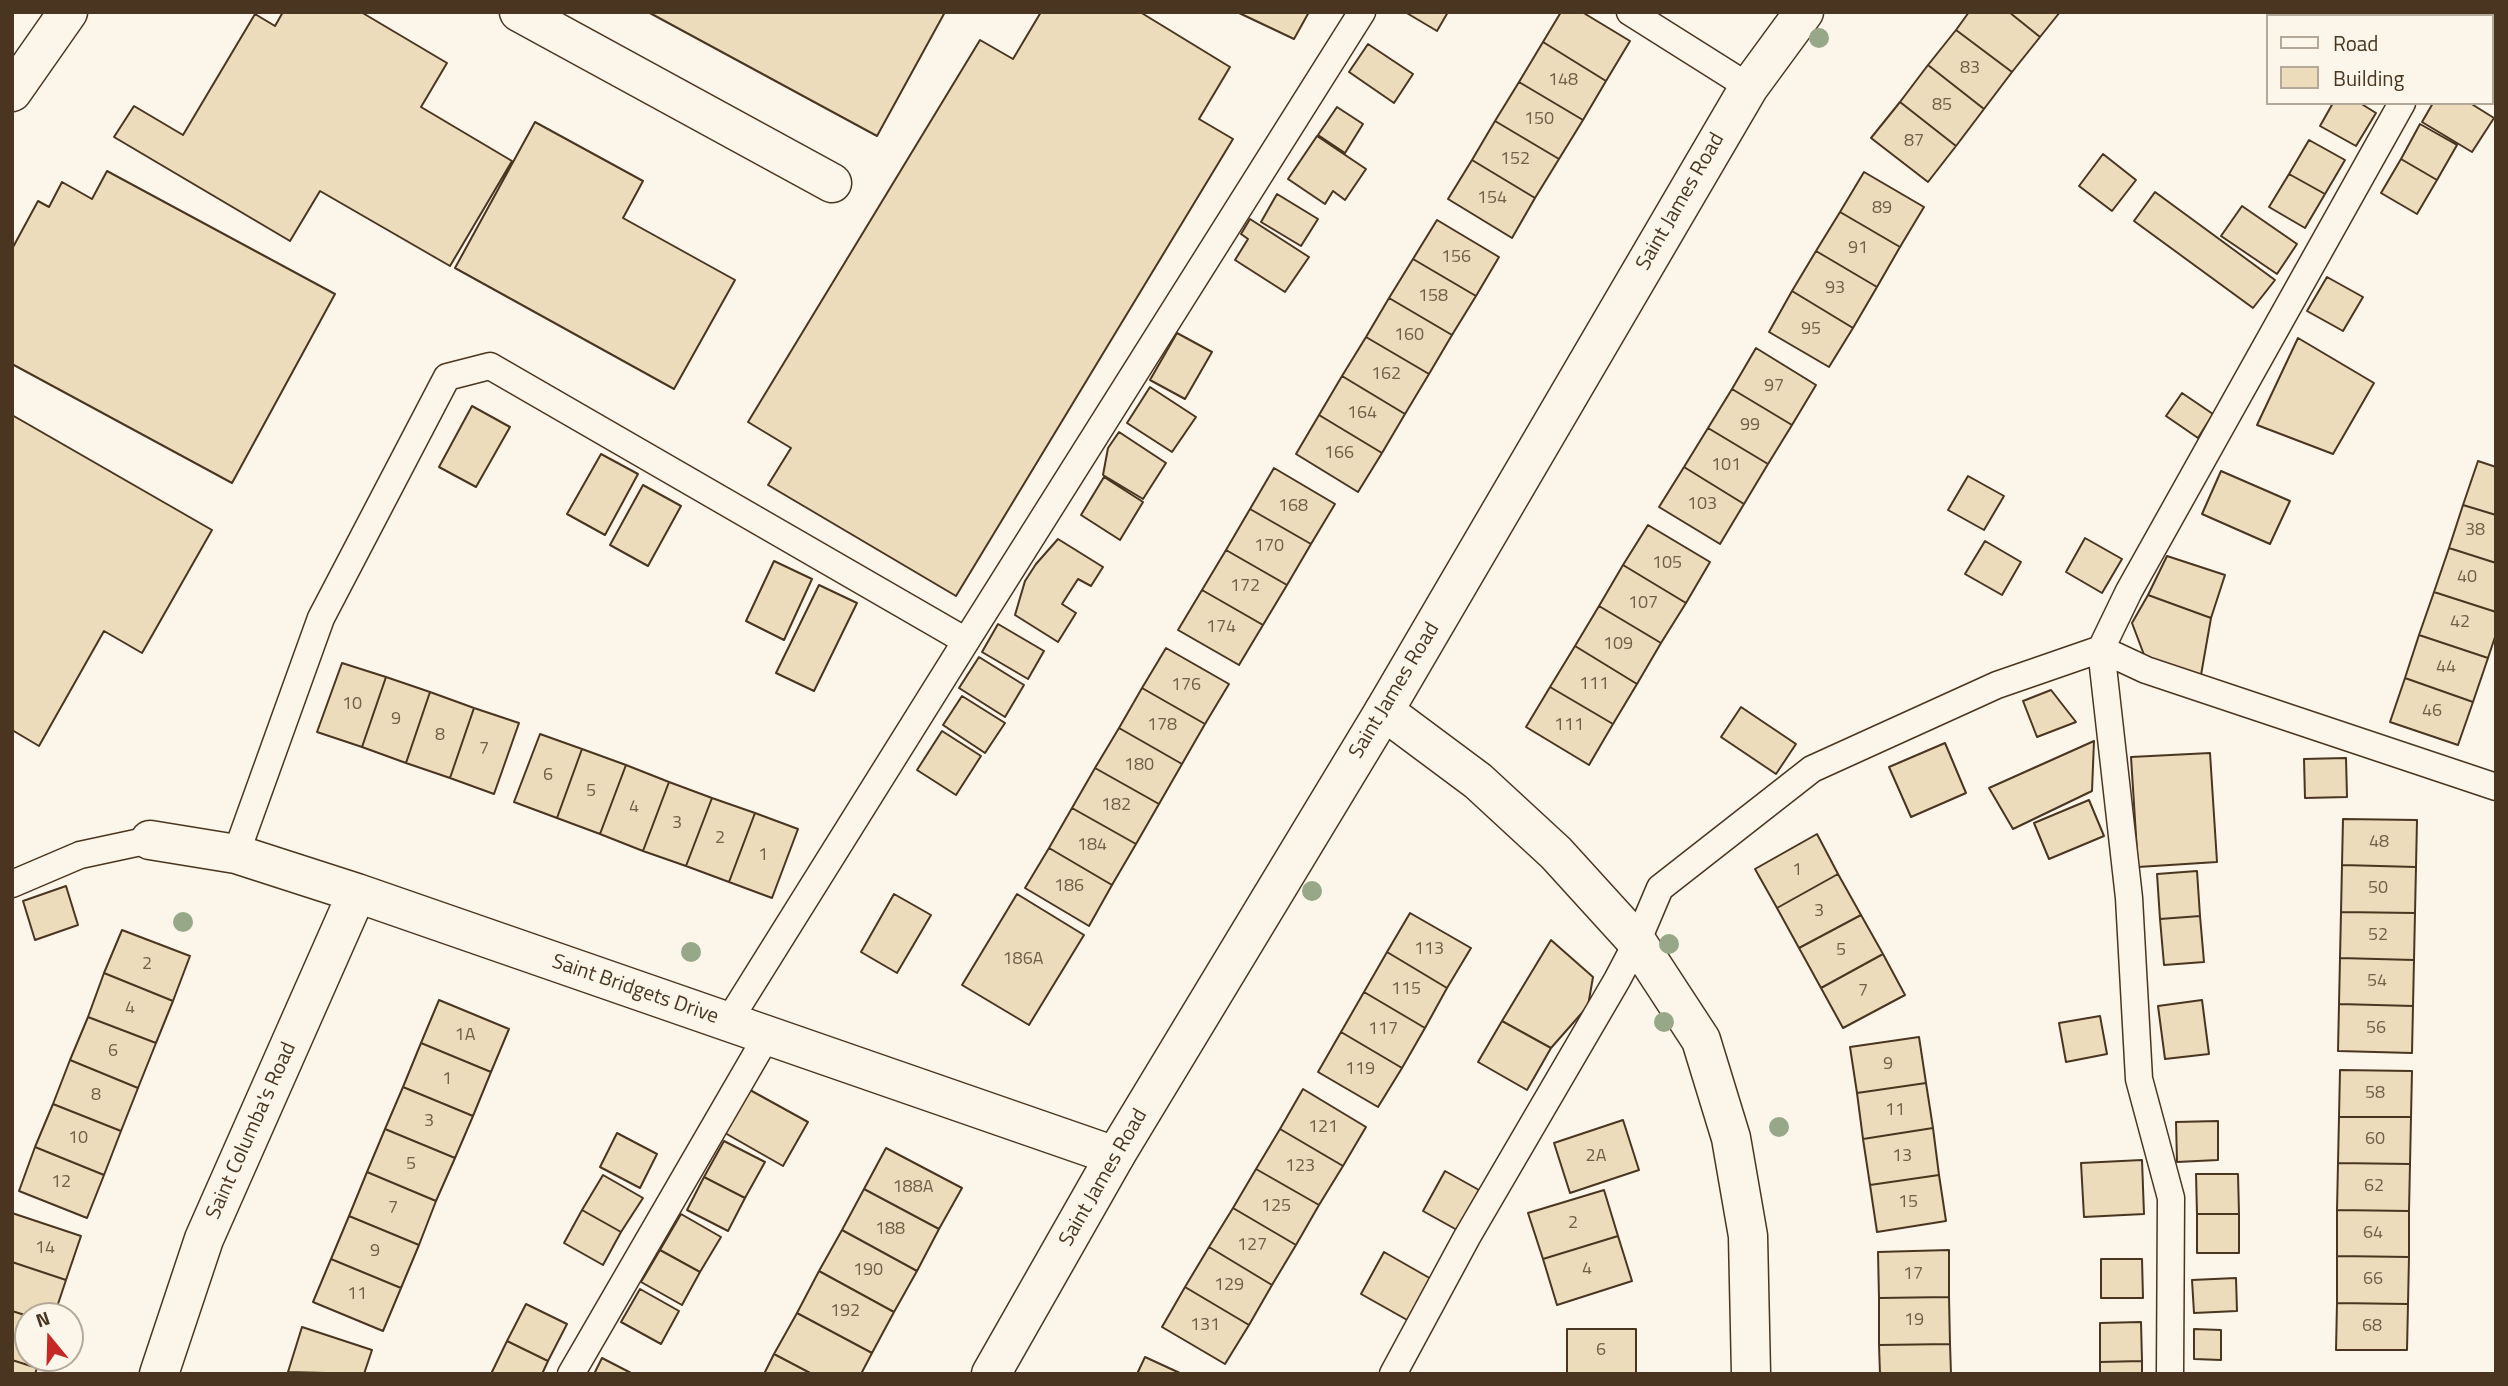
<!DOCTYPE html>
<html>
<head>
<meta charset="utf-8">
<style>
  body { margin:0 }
  #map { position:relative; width:2508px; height:1386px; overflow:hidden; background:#fbf6e9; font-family:"Titillium Web",sans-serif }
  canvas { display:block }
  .frame { position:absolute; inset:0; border:14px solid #4a3520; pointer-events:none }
  .legend { position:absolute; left:2266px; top:14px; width:228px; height:91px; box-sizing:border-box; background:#fbf6e9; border:2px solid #b4a999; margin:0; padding:9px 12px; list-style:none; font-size:21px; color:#4a3520 }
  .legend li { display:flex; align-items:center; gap:14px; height:35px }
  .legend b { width:35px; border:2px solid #b4a999 }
  .north { position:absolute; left:14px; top:1302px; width:70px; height:70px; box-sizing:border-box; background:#fbf6e9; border:2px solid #b4a999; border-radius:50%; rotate:341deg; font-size:19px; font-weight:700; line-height:28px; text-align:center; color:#4a3520 }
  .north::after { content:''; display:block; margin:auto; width:24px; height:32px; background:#c62828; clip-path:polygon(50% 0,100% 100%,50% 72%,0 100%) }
</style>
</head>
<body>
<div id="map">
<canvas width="2508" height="1386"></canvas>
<div class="frame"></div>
<ul class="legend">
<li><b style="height:9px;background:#fbf6e9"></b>Road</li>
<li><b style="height:19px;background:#ecdcbc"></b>Building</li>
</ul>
<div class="north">N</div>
</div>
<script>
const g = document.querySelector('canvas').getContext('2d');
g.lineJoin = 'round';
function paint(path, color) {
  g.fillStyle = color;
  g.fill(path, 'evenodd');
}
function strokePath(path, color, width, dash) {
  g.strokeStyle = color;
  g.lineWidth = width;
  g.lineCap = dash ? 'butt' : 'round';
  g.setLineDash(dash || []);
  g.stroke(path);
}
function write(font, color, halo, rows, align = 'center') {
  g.font = font + ' "Titillium Web",sans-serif';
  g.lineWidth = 5;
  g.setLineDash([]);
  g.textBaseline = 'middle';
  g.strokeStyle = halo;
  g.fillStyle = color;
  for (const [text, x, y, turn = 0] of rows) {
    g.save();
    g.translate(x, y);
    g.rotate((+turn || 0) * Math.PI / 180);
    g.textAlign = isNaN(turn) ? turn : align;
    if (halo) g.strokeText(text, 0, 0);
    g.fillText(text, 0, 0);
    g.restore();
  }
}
const building = new Path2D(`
  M283,12h78l86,51 -26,44 91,54 -62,105 -130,-75 -30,50 -176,-104 20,-31 49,29 72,-121 20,12z
  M648,12h297l-68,124z
  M1041,12h99l90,55 -31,52 34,20 -277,457 -188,-111 23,-37 -43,-26 232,-382 33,19z
  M1237,12h72l-15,27z
  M1405,12h43l-11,19z
  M1561,12h21l48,29 -24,40 -63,-39z
  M1969,12h40l31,25 -28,35 -56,-42z
  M2009,12h51l-20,25z
  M1956,30l56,42 -28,37 -56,-44z
  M1543,42l63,39 -23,39 -64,-38z
  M1368,44l45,30 -19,29 -45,-31z
  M1928,65l56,44 -28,37 -56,-44z
  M1519,82l64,38 -24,39 -64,-38z
  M1900,102l56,44 -28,36 -57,-44z
  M2333,103h27l16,10 -20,33 -36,-20z
  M2433,103h37l24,15 -22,34 -50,-30z
  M1337,107l26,17 -18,29 -27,-18z
  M1495,121l64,38 -24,39 -63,-38z
  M535,122l108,59 -20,37 112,62 -61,109 -219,-121z
  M2420,124l37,21 -20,35 -36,-21z
  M1317,136l49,33 -21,31 -12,-9 -8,13 -37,-25z
  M2309,140l36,20 -20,34 -36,-20z
  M2103,154l33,26 -24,31 -33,-25z
  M2401,159l36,21 -20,34 -36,-21z
  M1472,160l63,38 -23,40 -64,-39z
  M107,171l228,123 -103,189 -220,-119v-115l26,-48 11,6 13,-25 30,17z
  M1864,172l60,35 -24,40 -60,-35z
  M2289,174l36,20 -20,34 -36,-21z
  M2155,192l120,88 -22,28 -119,-87z
  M1277,194l41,25 -17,27 -40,-24z
  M2242,206l55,38 -20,30 -56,-38z
  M1840,212l60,35 -23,40 -61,-36z
  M1250,219l59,38 -24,35 -50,-32 13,-21 -7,-5z
  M1437,220l62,37 -23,39 -63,-37z
  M1816,251l61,36 -24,41 -61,-37z
  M1413,259l63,37 -24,39 -63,-37z
  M2327,277l36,20 -20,34 -36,-20z
  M1792,291l61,37 -24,39 -60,-35z
  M1389,298l63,37 -23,39 -63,-37z
  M1177,333l35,19 -27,47 -35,-19z
  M1366,337l63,37 -24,40 -63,-38z
  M2298,338l76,45 -41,71 -76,-29z
  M1756,348l60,37 -24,40 -60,-36z
  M1342,376l63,38 -23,39 -63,-38z
  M1150,387l46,30 -24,35 -45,-29z
  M1732,389l60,36 -24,39 -60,-36z
  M2182,393l31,21 -15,24 -32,-22z
  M472,406l38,21 -34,60 -37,-20z
  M12,415l200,115 -70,123 -38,-22 -65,115 -27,-16z
  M1319,415l63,38 -24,39 -62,-38z
  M1708,428l60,36 -24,40 -60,-37z
  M1119,432l47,31 -23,36 -40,-24 5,-27z
  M601,454l37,20 -33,61 -38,-21z
  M2478,461l18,6v48l-33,-10z
  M1684,467l60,37 -24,40 -61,-37z
  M1274,468l61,36 -24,40 -61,-35z
  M2221,471l69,30 -20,43 -68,-30z
  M1968,476l36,20 -20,34 -36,-20z
  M1104,477l39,25 -23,38 -39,-25z
  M643,485l38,21 -33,60 -38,-21z
  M2463,505l33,10v48l-47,-15z
  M1250,509l61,35 -24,41 -61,-35z
  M1648,525l62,37 -24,41 -63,-38z
  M2085,538l37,21 -20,34 -36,-21z
  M1058,539l45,28 -12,19 -13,-7 -16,25 14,9 -18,29 -43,-27 10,-34 11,-17z
  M1985,541l36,21 -19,33 -37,-21z
  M2449,548l47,15v49l-62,-20z
  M1226,550l61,35 -24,40 -61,-35z
  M2167,556l58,19 -14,43 -63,-23z
  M774,561l38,18 -28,61 -38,-19z
  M1623,565l63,38 -25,40 -62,-37z
  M819,585l38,18 -43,88 -38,-18z
  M1202,590l61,35 -24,40 -61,-35z
  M2434,592l62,20v22l-8,24 -69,-23z
  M2148,595l63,23 -10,57 -55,-15 -14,-37z
  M1599,606l62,37 -24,41 -62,-38z
  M998,624l46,27 -16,28 -46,-27z
  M2419,635l69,23 -15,44 -68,-24z
  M1575,646l62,38 -24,40 -63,-37z
  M1166,648l63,36 -24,40 -63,-36z
  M979,657l45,28 -19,32 -46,-29z
  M342,663l44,14 -24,70 -45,-15z
  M386,677l44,15 -24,71 -44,-16z
  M2405,678l68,24 -15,43 -68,-23z
  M1550,687l63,37 -24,41 -63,-38z
  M1142,688l63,36 -23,40 -63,-36z
  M2051,690l25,32 -39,15 -14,-36z
  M430,692l44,16 -24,70 -44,-15z
  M962,696l43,27 -20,30 -42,-28z
  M1741,707l55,37 -20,30 -55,-37z
  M474,708l45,15 -25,71 -44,-16z
  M1119,728l63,36 -23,40 -64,-36z
  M942,731l39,25 -25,39 -39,-25z
  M540,734l42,15 -25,69 -43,-16z
  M2094,741l-2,50 -79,38 -24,-41z
  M1945,743l21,50 -55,24 -22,-50z
  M582,749l44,16 -26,69 -43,-16z
  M2210,753l7,109 -79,5 -7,-110z
  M2346,758l1,39 -42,1 -1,-39z
  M626,765l43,17 -26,69 -43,-17z
  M1095,768l64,36 -23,40 -64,-36z
  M669,782l43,16 -26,68 -43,-15z
  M712,798l43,15 -26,69 -43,-16z
  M2089,800l15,36 -55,23 -15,-36z
  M1072,808l64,36 -24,41 -63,-37z
  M755,813l43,16 -26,69 -43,-16z
  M2343,819l74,1 -1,47 -74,-2z
  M1817,834l21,40 -61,34 -22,-39z
  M1049,848l63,37 -23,41 -64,-38z
  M2342,865l74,2 -1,46 -74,-1z
  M2197,871l3,45 -40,3 -3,-45z
  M1838,874l23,41 -62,33 -22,-40z
  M66,886l12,39 -43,15 -12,-39z
  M894,894l37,21 -34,58 -36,-21z
  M1017,894l67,41 -55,90 -67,-40z
  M2341,912l74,1 -1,47 -74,-2z
  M1410,913l61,35 -24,40 -60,-36z
  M1861,915l22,39 -62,34 -22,-40z
  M2200,916l4,46 -40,3 -4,-46z
  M122,930l68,26 -17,45 -69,-28z
  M1551,940l42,37 -5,29 -37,42 -49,-27z
  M1387,952l60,36 -22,40 -61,-36z
  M1883,954l22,41 -62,33 -22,-40z
  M2340,958l74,2 -1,46 -74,-2z
  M104,973l69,28 -17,42 -68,-26z
  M1364,992l61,36 -23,40 -61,-36z
  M439,1000l70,29 -18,43 -70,-29z
  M2202,1000l7,54 -44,5 -7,-53z
  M2339,1004l74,2 -1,47 -74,-2z
  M2100,1016l7,38 -41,8 -7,-39z
  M88,1017l68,26 -18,45 -68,-28z
  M1502,1021l49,27 -24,42 -49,-28z
  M1341,1032l61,36 -24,39 -60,-35z
  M1919,1037l7,46 -69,10 -7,-46z
  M421,1043l70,29 -18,44 -70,-29z
  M70,1060l68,28 -17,43 -68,-27z
  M2340,1070l72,1 -1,46h-72z
  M1926,1083l7,45 -70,11 -6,-46z
  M403,1087l70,29 -18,42 -70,-29z
  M1303,1089l63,38 -23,39 -63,-37z
  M750,1090l58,32 -25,44 -58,-33z
  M53,1104l68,27 -17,44 -69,-28z
  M2339,1117h72l-1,47 -72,-1z
  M1623,1120l16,50 -69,23 -16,-50z
  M2218,1121v39l-41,2 -1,-40z
  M1933,1128l6,47 -69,10 -7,-46z
  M385,1129l70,29 -19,43 -69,-29z
  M1280,1129l63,37 -24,39 -63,-36z
  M617,1133l40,21 -17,34 -40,-21z
  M724,1141l41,21 -20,36 -41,-21z
  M35,1147l69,28 -17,43 -68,-27z
  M886,1148l76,40 -23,41 -75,-40z
  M2142,1160l2,54 -60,3 -3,-54z
  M2338,1163l72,1 -1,47 -72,-1z
  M1256,1169l63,36 -23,40 -63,-37z
  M1445,1171l34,19 -22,40 -34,-19z
  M367,1172l69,29 -17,44 -70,-29z
  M2196,1174h42l1,40h-42z
  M603,1175l40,23 -22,34 -39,-22z
  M1939,1175l7,46 -69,11 -7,-47z
  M704,1177l41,21 -17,33 -41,-21z
  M864,1189l75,40 -22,42 -75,-41z
  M1604,1190l14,46 -75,23 -15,-46z
  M1233,1208l63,37 -24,40 -63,-38z
  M582,1210l39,22 -18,33 -39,-22z
  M2337,1210l72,1v46l-72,-1z
  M12,1213l69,23 -15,44 -54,-18z
  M681,1214l40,23 -21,35 -40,-22z
  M2197,1214h42v39h-42z
  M349,1216l70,29 -18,43 -70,-29z
  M842,1230l75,41 -23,41 -75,-41z
  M1618,1236l14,45 -75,24 -14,-46z
  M1209,1247l63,38 -23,40 -64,-38z
  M660,1250l40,22 -18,33 -41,-23z
  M1949,1250v47l-70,1 -1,-46z
  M1384,1252l49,28 -24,41 -48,-27z
  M2337,1256l72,1 -1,47 -71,-1z
  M331,1259l70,29 -18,43 -70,-29z
  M2101,1259h41l1,39h-42z
  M12,1262l54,18 -12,36h-26l-16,-5z
  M819,1271l75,41 -22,41 -75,-40z
  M2236,1278l1,33 -43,2 -2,-33z
  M1185,1287l64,38 -24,39 -63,-37z
  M640,1289l39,22 -18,33 -40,-22z
  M1949,1297l1,47 -71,1v-47z
  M2337,1303l71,1 -1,46h-71z
  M526,1304l41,20 -19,37 -41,-20z
  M12,1311l16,5v42h12l-3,10 -25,-8z
  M797,1313l75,40 -11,21h-49l-38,-20z
  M2141,1322l1,39 -42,1v-39z
  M302,1327l70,23 -8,24 -76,-2z
  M1567,1329h69v45h-69z
  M2194,1329l27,1v30l-27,-1z
  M507,1341l41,20 -6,13h-51z
  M1950,1344l1,30h-71l-1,-29z
  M774,1354l38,20h-48z
  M1145,1357l37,17h-45z
  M602,1358l31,16h-39z
  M12,1360l25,8 -2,6h-23z
  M2142,1361v13h-42v-12z`);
const service = new Path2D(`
  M1630,12l119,75
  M2451,16l2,-4
  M966,641l396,-629
  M236,854l85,-236 126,-241 43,-11 476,275 -238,381
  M12,884l68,-29 70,-15
  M571,1374l197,-340
  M1393,1374l74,-137 150,-257 20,-38 23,-54 152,-119 185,-84 104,-36 45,21 350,117
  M2170,1374l1,-176 -32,-119 -10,-181 -28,-249 28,-58 273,-488`);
const minor = new Path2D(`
  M519,12l313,171
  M12,92l56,-80
  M1384,711l94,70 78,72 81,89 64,98 30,98 17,98 3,138
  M150,840l86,14 121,39 758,263
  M159,1374l45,-135 153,-346`);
const tertiary = new Path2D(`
  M991,1374l124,-218 269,-445 365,-624 55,-75`);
const trees = [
  [1819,38],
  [1312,891],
  [183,922],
  [1669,944],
  [691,952],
  [1664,1022],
  [1779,1127]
];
const numberNames = [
  ["83",1970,69],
  ["148",1563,81],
  ["85",1942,106],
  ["150",1539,120],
  ["87",1914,142],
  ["152",1515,160],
  ["154",1492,199],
  ["89",1882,209],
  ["91",1858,249],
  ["156",1456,258],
  ["93",1835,289],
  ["158",1433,297],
  ["95",1811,330],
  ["160",1409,336],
  ["162",1386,375],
  ["97",1774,387],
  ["164",1362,414],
  ["99",1750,426],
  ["166",1339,454],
  ["101",1726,466],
  ["103",1702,505],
  ["168",1293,507],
  ["38",2475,531],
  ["170",1269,547],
  ["105",1667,564],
  ["40",2467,578],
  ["172",1245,587],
  ["107",1643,604],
  ["42",2460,623],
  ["174",1221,628],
  ["109",1618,645],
  ["44",2446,668],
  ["111",1594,685],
  ["176",1186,686],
  ["10",352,705],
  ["46",2432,712],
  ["9",396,720],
  ["178",1162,726],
  ["111",1569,726],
  ["8",440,736],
  ["7",484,750],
  ["180",1139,766],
  ["6",548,776],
  ["5",591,792],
  ["182",1116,806],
  ["4",634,808],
  ["3",677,824],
  ["2",720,839],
  ["48",2379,843],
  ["184",1092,846],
  ["1",763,856],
  ["1",1797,871],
  ["186",1069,887],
  ["50",2378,889],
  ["3",1819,912],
  ["52",2378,936],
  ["113",1429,950],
  ["5",1841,951],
  ["186A",1023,960],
  ["2",147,965],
  ["54",2377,982],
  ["115",1406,990],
  ["7",1863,992],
  ["4",130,1009],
  ["56",2376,1029],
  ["117",1383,1030],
  ["1A",465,1036],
  ["6",113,1052],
  ["9",1888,1065],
  ["119",1360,1070],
  ["1",447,1080],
  ["58",2375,1094],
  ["8",96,1096],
  ["11",1895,1111],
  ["3",429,1122],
  ["121",1323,1128],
  ["10",78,1139],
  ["60",2375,1140],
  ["2A",1596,1157],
  ["13",1902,1157],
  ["5",411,1165],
  ["123",1300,1167],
  ["12",61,1183],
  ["62",2374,1187],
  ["188A",913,1188],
  ["15",1908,1203],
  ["125",1276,1207],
  ["7",393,1209],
  ["2",1573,1224],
  ["188",890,1230],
  ["64",2373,1234],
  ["127",1252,1246],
  ["14",45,1249],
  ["9",375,1252],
  ["4",1587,1270],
  ["190",868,1271],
  ["17",1913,1275],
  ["66",2373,1280],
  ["129",1229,1286],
  ["11",357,1295],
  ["192",845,1312],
  ["19",1914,1321],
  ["131",1205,1326],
  ["68",2372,1327],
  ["6",1601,1351]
];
const streetNames = [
  ["Saint James Road",1681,202,-60],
  ["Saint James Road",1395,691,-59],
  ["Saint Bridgets Drive",635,990,19],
  ["Saint Columba's Road",252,1131,-66],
  ["Saint James Road",1104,1178,-60]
];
paint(building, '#ecdcbc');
strokePath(building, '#4a3520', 2);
strokePath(service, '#4a3520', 29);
strokePath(minor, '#4a3520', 41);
strokePath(tertiary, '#4a3520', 41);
strokePath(service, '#fbf6e9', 26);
strokePath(minor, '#fbf6e9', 38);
strokePath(tertiary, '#fbf6e9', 38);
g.fillStyle = '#96a887';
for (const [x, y] of trees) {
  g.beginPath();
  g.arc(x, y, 10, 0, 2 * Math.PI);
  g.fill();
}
write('18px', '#725f47', null, numberNames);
write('21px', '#4a3520', '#fbf6e9', streetNames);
</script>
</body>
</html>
